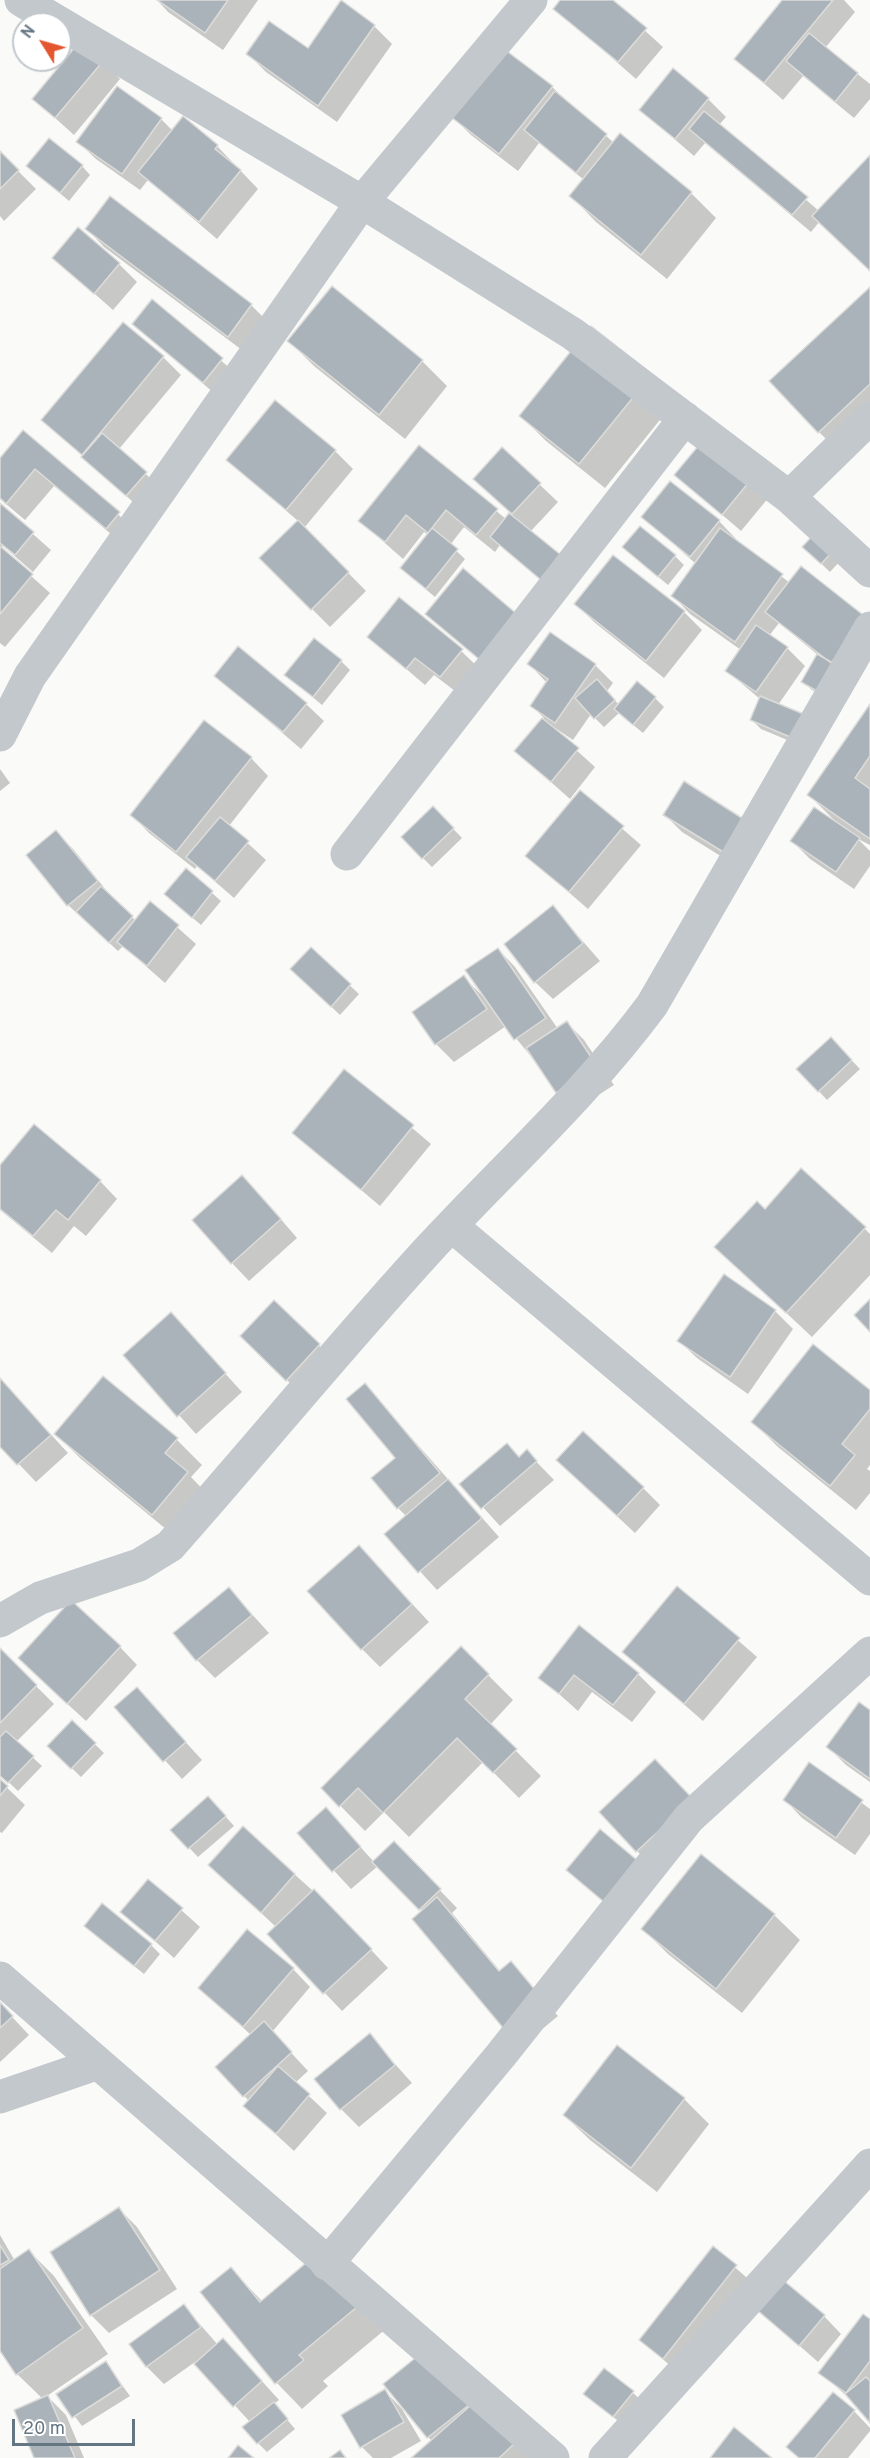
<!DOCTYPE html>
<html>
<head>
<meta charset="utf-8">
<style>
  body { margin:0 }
  #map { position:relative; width:870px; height:2458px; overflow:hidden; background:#fafaf8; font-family:Overpass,sans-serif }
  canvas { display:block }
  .north { position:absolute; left:12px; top:12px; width:60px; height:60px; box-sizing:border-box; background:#fff; border:2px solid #c1c8cd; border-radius:50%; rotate:307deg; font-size:16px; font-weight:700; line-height:24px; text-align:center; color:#657683 }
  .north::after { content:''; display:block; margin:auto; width:21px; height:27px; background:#e4572e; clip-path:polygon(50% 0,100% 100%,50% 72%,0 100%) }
  .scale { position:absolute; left:12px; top:2419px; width:123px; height:27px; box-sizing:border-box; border:3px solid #657683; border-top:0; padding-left:8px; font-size:18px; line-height:21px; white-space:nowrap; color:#657683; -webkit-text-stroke:4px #fff; paint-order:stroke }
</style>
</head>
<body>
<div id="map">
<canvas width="870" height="2458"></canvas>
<div class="north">N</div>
<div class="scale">20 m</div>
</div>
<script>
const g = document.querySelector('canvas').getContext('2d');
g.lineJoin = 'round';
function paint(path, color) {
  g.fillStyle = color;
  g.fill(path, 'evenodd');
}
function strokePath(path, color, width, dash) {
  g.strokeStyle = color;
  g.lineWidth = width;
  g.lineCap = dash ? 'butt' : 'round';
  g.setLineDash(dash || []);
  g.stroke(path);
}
const shadow = new Path2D(`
  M157,0h101l-35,50 -55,-38z
  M562,0h49l52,47 -27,32 -81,-71z
  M784,0h60l11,12 -30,36 45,36v15l-16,19 -51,-42 -20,24 -47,-41z
  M374,26l18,18 -55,78 -71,-50 -18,-18 60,-4z
  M103,61l17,18 -46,56 -40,-36z
  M552,87l62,56 77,50 25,25 -49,61 -71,-57 -25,-26 13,-16 -45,-37 -21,28 -47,-36 -18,-18z
  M708,99l18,18 -7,8 100,86 51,-54v113l-50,-49 -9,11 -106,-89 -11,13 -53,-46z
  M161,119l12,12 44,15 41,43 -41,50 -69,-59 -8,10 -44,-31 -18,-17z
  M0,153l36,36 -32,32 -4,-5z
  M28,166h54l8,9 -21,26z
  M110,198l141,107 18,18 -23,30 -142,-106 -17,-18z
  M54,258l65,6 18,18 -24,28z
  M332,288l90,73 25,25 -42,53 -91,-73 -25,-25z
  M870,289v144l-26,24 -25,-25z
  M152,301l88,76 -18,23 -88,-76z
  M591,328l85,72 -71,88 -59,-47 -25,-25z
  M163,357l18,18 -62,74 45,42 -19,22 -102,-93z
  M23,432l114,99 -12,15 -71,-60 -29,34 -25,-21v-39z
  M419,447l87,72 5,-6 -18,-17 9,-47 56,53 -28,30 30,65 -60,-52 -5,7 -31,-25 -14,18 15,14 -30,38 -24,-20 18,-42 -5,-3 -21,27 -43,-38z
  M335,451l18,18 -49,59 62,63 -36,36 -69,-69 37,-37 -70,-61z
  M676,475l103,10 -38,46z
  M0,505l51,45 -18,22 -30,-26 -2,3 49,44 -45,54 -5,-4z
  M643,517l76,4 17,18 -1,2 55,42 76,36 -34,83 -20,-12 -9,-8 15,-27 -39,-32 -10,13 18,12 18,18 -27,39 26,42 -43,-18 -9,-9 8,-21 -33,-28 14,-21 -51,-36 -17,-18 23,-32z
  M804,547h49l-23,25z
  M633,556h42l9,9 -16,20z
  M613,557l71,55 18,18 -38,48 -70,-56 -18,-18z
  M464,570l35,107 -72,-64z
  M369,637l92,14 18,17 -20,26 -25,-19 -9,10z
  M341,661l9,9 -28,35 -36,-30z
  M529,664l66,1 18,18 -6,8 12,14 36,-7 9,9 -21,26 -24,-20 -15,14 -13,-13 -18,26 -18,-12 -1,2 41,37 -25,32 -54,-48 28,-33 -12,-12 15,-23z
  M216,676l90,28 18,17 -23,28z
  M870,707v138l-12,-6 12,12v15l-16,23 -44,-30 -18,-18 44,-19 -27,-27z
  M251,758l17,18 -39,50 37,34 -32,38 -37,-32 -2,3 -46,-36 -17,-18z
  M0,769l10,14 -10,8z
  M684,783l59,87 -61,-38 -18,-18z
  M580,792l61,53 -53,64 -61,-53z
  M433,808l29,30 -30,29 -9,-9z
  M56,832l18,18 40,50 22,21 14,-18 46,41 -31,39 -42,-37 -5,5 -50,-46z
  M186,870l35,31 -20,24 -26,-22z
  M553,907l47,54 -47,38 -18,-17z
  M311,949l48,45 -19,21 -39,-37z
  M498,949l17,18 43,62 9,-6 17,17 30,45 -39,25 -69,-84 -52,36 -18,-18 -22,-32 49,-35 21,20z
  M831,1039l29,30 -33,31 -29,-31z
  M345,1071l86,73 -51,62 -86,-73z
  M0,1168l100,13 17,18 -31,37 -12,-10 -22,27 -52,-43z
  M260,1195l37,43 -48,43 -17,-18z
  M765,1211l99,17 6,6v41l-58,62 -96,-90z
  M274,1302l63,61 -32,34 -46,-43z
  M775,1311l18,18 -45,65 -51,-36 -18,-17z
  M171,1314l71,78 -46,42 -71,-79z
  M103,1378l74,62 25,25 -11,12 21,22 -34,40 -97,-80 -25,-25z
  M0,1379l68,74 -32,29 -36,-38z
  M365,1385l134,152 -62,53 -51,-56 20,-18 -8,-8 -1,-50z
  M870,1392v73l-3,4 3,2v22l-14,17 -78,-63 -25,-25z
  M527,1452l27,28 -54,46 -38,-42 58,-26z
  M576,1478l67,10 17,17 -25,28z
  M376,1565l53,57 -49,45 -18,-18z
  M678,1588l79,69 -54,64 -79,-69z
  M229,1589l40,44 -54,45 -18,-18z
  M579,1627l59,47 18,18 -24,30 -40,-30 -14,19 -38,-34z
  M120,1647l17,18 -51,56 -49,-45z
  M461,1648l52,52 -23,25 51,51 -22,22 -36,-36 -74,75 -25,-25 -19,19 -42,-43z
  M0,1650l54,54 -38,38 26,24 -24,25 -18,-17z
  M137,1689l65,71 -20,19 -66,-72z
  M870,1712v70l-24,-17 -18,-18z
  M72,1722l32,31 -23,24 -32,-31z
  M809,1764l61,45v25l-15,21 -53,-37 -17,-18z
  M673,1779l-18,90 -18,-18z
  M0,1781l25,24 -23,28 -2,-1z
  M217,1807l17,19 -36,31 -26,-27z
  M326,1809l48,53 20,-19 63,65 -5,5 48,58 11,-8 47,53 -35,29 -101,-134 -44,-45 -27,23 -52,-56z
  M243,1828l89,80 56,60 -46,43 -73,-77 7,-7 -48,-45z
  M701,1856l73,59 26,25 -58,73 -74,-59 -25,-25z
  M149,1881l51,46 -26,31 -52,-46z
  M95,1935l56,10 9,9 -16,20z
  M293,1969l17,18 -38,45 36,39 -13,12 32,30 -33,38 -49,-45 4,-5 -32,-34 34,-32 -51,-47z
  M0,2004l29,31 -29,27z
  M369,2035l43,48 -53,44 -18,-18z
  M684,2099l25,25 -52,68 -67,-52 -26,-25z
  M119,2209l18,18 40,62 -68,44 -18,-18z
  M0,2235l15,26 14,-10 25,25 54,78 -61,42 19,19 18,43h-48l7,-59 -26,-25 -17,-26z
  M714,2249l40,35 -72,92 -41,-36z
  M320,2253l67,75 -64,53 5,5 -26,23 -25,-26 -75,-91 29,-23 31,32z
  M184,2306l34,39 23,13 38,42 -5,4 21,25 -28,23 -9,-9 -8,-21 -55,-60 -31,22 -17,-17 -16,-23z
  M759,2310l65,6 17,18 -23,28z
  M870,2321v100l-15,-18 -35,-30z
  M435,2344l98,114h-119l18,-17 -4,-4z
  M106,2363l24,33 -48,30 -24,-32z
  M385,2391l17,18 19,32 -30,17h-18l-11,-11z
  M633,2393l9,8 -19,24 -38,-31z
  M854,2411l16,17v3l-22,27h-49z`);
const building = new Path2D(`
  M157,0h71l-23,33z
  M341,0l34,25 -57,81 -72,-52 23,-33 39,27z
  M560,0h53l34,28 -29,34 -65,-53z
  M782,0h51l-69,83 -30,-24z
  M809,33l49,40 -23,29 -49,-41z
  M80,41l24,19 -49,58 -23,-19z
  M504,49l49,37 -54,68 -48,-37z
  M673,68l36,30 -34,41 -36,-29z
  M117,86l45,32 -40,56 -46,-32z
  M555,91l52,43 -31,39 -52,-43z
  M704,111l104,86 -16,18 -103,-86z
  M183,116l35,29 -3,4 26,21 -42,52 -61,-50z
  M620,133l72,59 -51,63 -72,-59z
  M49,138l34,27 -23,28 -34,-27z
  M0,151l19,19 -19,19z
  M870,155v116l-58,-55z
  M110,196l142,108 -24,33 -143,-108z
  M78,227l42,36 -26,31 -42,-36z
  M332,286l91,74 -44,55 -92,-74z
  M870,287v97l-52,49 -49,-52z
  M152,299l71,59 -20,25 -71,-59z
  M123,322l41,34 -82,99 -41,-35z
  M591,326l61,48 -73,90 -60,-48z
  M275,400l61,50 -50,60 -60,-50z
  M23,430l97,82 -14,17 -71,-60 -29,35 -6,-6v-40z
  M102,433l45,39 -21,24 -45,-39z
  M419,445l79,64 -22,26 -30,-25 -18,23 -22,-18 -21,27 -27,-21z
  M699,445l63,21 -40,49 -48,-40z
  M502,447l39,36 -29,31 -39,-35z
  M670,481l50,39 -30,37 -49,-40z
  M0,503l34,29 -19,23 -15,-12z
  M509,513l52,42 -20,25 -51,-43z
  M298,520l51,52 -38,38 -52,-52z
  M827,520l19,17 -25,27 -19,-17z
  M640,526l36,29 -18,22 -36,-30z
  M432,528l26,21 -32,40 -26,-21z
  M720,528l63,46 -48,68 -64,-46z
  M0,546l33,28 -33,40z
  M613,555l72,56 -39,50 -72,-57z
  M801,566l66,52 -36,45 -66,-51z
  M463,568l55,47 -38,45 -55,-46z
  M399,597l64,52 -23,28 -25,-19 -9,11 -39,-32z
  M756,625l32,22 -32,45 -31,-21z
  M550,632l46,32 -41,59 -25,-17 18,-27 -21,-15z
  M314,638l28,22 -29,37 -29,-22z
  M238,646l69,57 -24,29 -69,-56z
  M817,654l21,12 -16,28 -21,-12z
  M597,679l18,21 -21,19 -19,-21z
  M637,681l19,16 -23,28 -19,-16z
  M760,696l46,19 -11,24 -45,-19z
  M870,704v52l-15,22 15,11v50l-63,-44z
  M542,718l37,30 -28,34 -37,-31z
  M204,720l48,37 -76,95 -46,-37z
  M684,781l61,39 -20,33 -62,-38z
  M580,790l44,36 -55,66 -44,-36z
  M433,806l21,22 -32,31 -21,-22z
  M814,807l46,31 -24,34 -46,-31z
  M220,817l29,24 -34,40 -29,-24z
  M56,830l42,51 -31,25 -41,-51z
  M186,868l27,23 -21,27 -28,-24z
  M101,886l32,30 -24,27 -33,-31z
  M150,901l29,24 -32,41 -30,-24z
  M553,905l30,38 -49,40 -30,-39z
  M311,947l40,37 -20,23 -41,-38z
  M498,948l48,70 -32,22 -49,-70z
  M464,975l23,34 -52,36 -23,-33z
  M567,1021l30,45 -41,27 -30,-45z
  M831,1037l21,23 -34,32 -22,-23z
  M344,1069l70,56 -53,65 -69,-57z
  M34,1124l67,56 -33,40 -12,-10 -23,26 -33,-27v-44z
  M801,1168l65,59 -80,86 -72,-66 43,-46 8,8z
  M242,1175l39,44 -50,45 -39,-44z
  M724,1274l52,36 -46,67 -53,-36z
  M870,1299v33l-16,-17z
  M274,1300l46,44 -34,37 -46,-45z
  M171,1312l55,61 -49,44 -54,-62z
  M813,1344l57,46v19l-28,35 13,11 -25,31 -79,-64z
  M103,1376l75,62 -13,15 23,19 -36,43 -98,-81z
  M0,1378l51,57 -34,30 -17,-18z
  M365,1383l75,90 -43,36 -26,-31 24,-20 -49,-59z
  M583,1431l61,56 -27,29 -61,-56z
  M507,1443l12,14 8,-8 10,12 -56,48 -22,-25z
  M448,1479l34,39 -64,55 -34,-39z
  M359,1545l53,59 -51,46 -54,-59z
  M677,1586l63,52 -56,66 -62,-52z
  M229,1587l23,28 -56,46 -23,-28z
  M71,1600l50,46 -54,58 -49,-46z
  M579,1625l60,48 -26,32 -39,-30 -15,19 -21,-16z
  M461,1646l28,28 -24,25 52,50 -24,24 -36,-35 -74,75 -25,-25 -19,19 -18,-19z
  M0,1648l37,37 -37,38z
  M137,1687l49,55 -23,20 -49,-55z
  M859,1702l11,8v69l-44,-32z
  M72,1720l24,23 -25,26 -24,-23z
  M6,1731l28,25 -26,27 -8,-7v-39z
  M655,1759l38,40 -57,53 -37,-40z
  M809,1762l54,38 -27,38 -53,-38z
  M0,1779l8,7 -8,10z
  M208,1796l18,20 -38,33 -18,-19z
  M326,1807l35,40 -29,25 -35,-39z
  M243,1826l52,48 -34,39 -53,-48z
  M600,1829l38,32 -34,41 -38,-32z
  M394,1841l47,48 -22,21 -47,-48z
  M701,1854l74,60 -59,75 -75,-60z
  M148,1879l35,29 -28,33 -35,-29z
  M314,1889l58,60 -49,45 -56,-60z
  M437,1897l62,74 12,-10 30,36 -37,32 -92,-110z
  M102,1903l50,41 -18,22 -50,-40z
  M247,1929l47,39 -51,59 -45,-39z
  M0,2002l13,14 -13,12z
  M264,2021l28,31 -49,45 -28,-30z
  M370,2033l25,32 -55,45 -26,-31z
  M617,2045l68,53 -54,70 -68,-53z
  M278,2066l32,28 -34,40 -33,-28z
  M119,2207l41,63 -70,46 -40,-64z
  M0,2245l9,15 -9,5z
  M713,2246l24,19 -74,94 -24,-19z
  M29,2249l54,79 -67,47 -16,-24v-82z
  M320,2251l43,51 -64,53 5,5 -29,24 -75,-92 31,-25 29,35z
  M783,2280l42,35 -26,31 -42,-36z
  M184,2304l17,23 -55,40 -17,-23z
  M863,2314l7,5v42l-24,32 -28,-20z
  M223,2338l39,43 -29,26 -39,-43z
  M435,2342l44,55 -52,41 -44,-54z
  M106,2361l16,25 -50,32 -16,-24z
  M604,2368l30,23 -21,26 -30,-23z
  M866,2377l4,4v42l-25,-29z
  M385,2389l19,33 -44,26 -19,-33z
  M833,2392l22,18 -40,48h-16l-13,-11z
  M48,2395l27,63h-41l-20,-48z
  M479,2398l38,43 -18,17h-88z
  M274,2402l14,17 -31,25 -15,-17z
  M734,2427l38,31h-62z
  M238,2445l16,13h-26z
  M340,2450l6,8h-17z`);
const street = new Path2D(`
  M21,0l341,202 211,132 216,163 81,74
  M789,497l81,-79
  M0,735l30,-59 332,-474 169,-202
  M347,854l338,-436
  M452,1226l418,353
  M0,1621l40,-23 99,-33 31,-19c87,-98 170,-200 259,-297 75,-81 157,-155 223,-244l218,-377
  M0,1978l553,480
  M0,2097l96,-33
  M327,2264l174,-209 188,-237 181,-165
  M605,2458l265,-293`);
paint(shadow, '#0003');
paint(building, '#aab3b9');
strokePath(building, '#dcdcda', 1.5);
strokePath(street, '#c3c8cc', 33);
</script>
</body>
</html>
